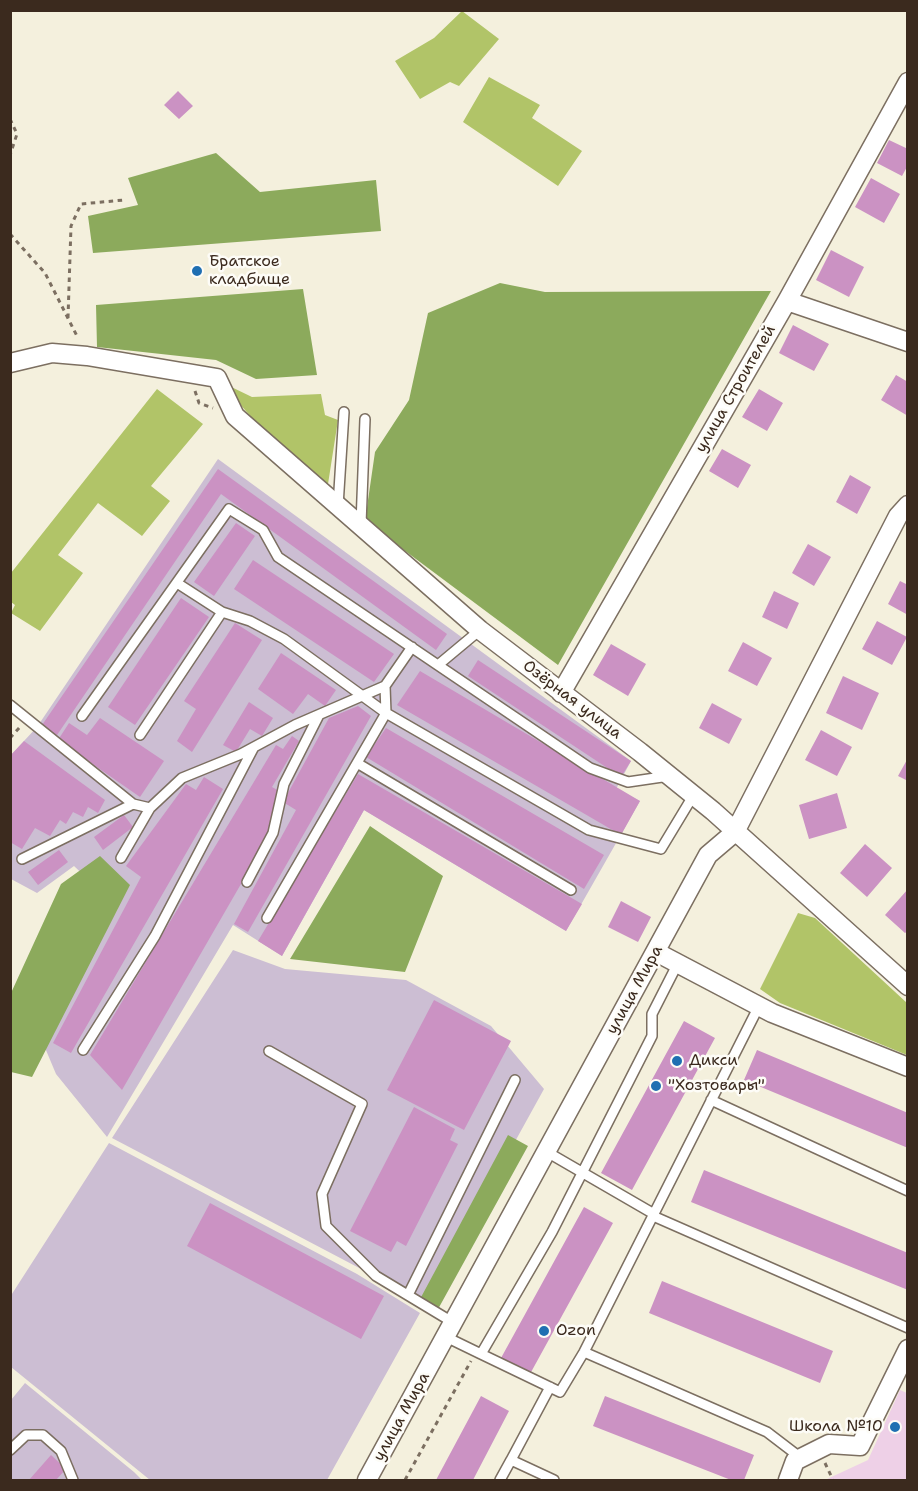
<!DOCTYPE html>
<html>
<head>
<meta charset="utf-8">
<style>
  body { margin:0 }
  #map { position:relative; width:918px; height:1491px; overflow:hidden; background:#f4f0dd; font-family:"Shantell Sans",sans-serif }
  canvas { display:block }
  .frame { position:absolute; inset:0; border:12px solid #3b2a1e; pointer-events:none }
</style>
</head>
<body>
<div id="map">
<canvas width="918" height="1491"></canvas>
<div class="frame"></div>
</div>
<script>
const g = document.querySelector('canvas').getContext('2d');
g.lineJoin = 'round';
function paint(path, color) {
  g.fillStyle = color;
  g.fill(path, 'evenodd');
}
function strokePath(path, color, width, dash) {
  g.strokeStyle = color;
  g.lineWidth = width;
  g.lineCap = dash ? 'butt' : 'round';
  g.setLineDash(dash || []);
  g.stroke(path);
}
function write(font, color, halo, rows, align = 'center') {
  g.font = font + ' "Shantell Sans",sans-serif';
  g.lineWidth = 5;
  g.setLineDash([]);
  g.textBaseline = 'middle';
  g.strokeStyle = halo;
  g.fillStyle = color;
  for (const [text, x, y, turn = 0] of rows) {
    g.save();
    g.translate(x, y);
    g.rotate((+turn || 0) * Math.PI / 180);
    g.textAlign = isNaN(turn) ? turn : align;
    if (halo) g.strokeText(text, 0, 0);
    g.fillText(text, 0, 0);
    g.restore();
  }
}
const built = new Path2D(`
  M900,1390l7,3v87h-82l43,-20z`);
const industrial = new Path2D(`
  M218,459l413,302 -15,28 24,12 -74,130 -202,-121 -82,146 -49,-31 -126,212 -51,-63 -13,-31 75,-135 -44,-42 -37,27 -26,-14 -1,-123 27,-29z
  M233,950l52,19 121,11 85,46 53,63 -122,221 -59,-40 -251,-132z
  M109,1143l248,131 63,39 -93,167h-177l-139,-113 -1,-70z
  M25,1383l109,89 8,8h-131v-80z`);
const green = new Path2D(`
  M462,11l37,28 -40,47 -9,-4 -30,17 -25,-38 39,-23z
  M489,77l51,28 -8,13 50,33 -24,35 -95,-64z
  M221,382l31,15 69,-3 4,21 13,5 -10,64 -71,-60z
  M157,389l46,35 -52,62 19,15 -28,35 -44,-33 -40,52 25,18 -43,58 -29,-18 4,-8 -4,-3v-29z
  M798,913l17,5 92,85v52l-127,-52 -20,-14z`);
const forest = new Path2D(`
  M216,153l44,39 116,-12 5,51 -288,22 -5,-37 50,-11 -10,-27z
  M500,283l45,9 226,-1 -213,374 -193,-144 10,-69 34,-52 19,-87z
  M303,289l14,86 -61,4 -40,-19 -119,-13 -1,-42z
  M370,826l73,50 -38,96 -115,-13z
  M100,856l30,29 -98,192 -21,-5v-79l50,-109z
  M508,1135l20,11 -91,165 -18,-10z`);
const building = new Path2D(`
  M178,91l15,15 -14,13 -15,-14z
  M889,140l19,9v16l-6,11 -25,-13z
  M871,178l29,16 -16,29 -29,-16z
  M831,250l33,17 -15,30 -33,-17z
  M793,325l36,19 -15,27 -35,-18z
  M896,375l12,7v34l-27,-16z
  M759,389l24,14 -16,28 -25,-14z
  M722,449l29,16 -13,23 -29,-17z
  M218,469l229,165 -11,16 -215,-156 -166,244 -15,-10z
  M850,475l21,12 -14,27 -21,-12z
  M236,523l19,13 -41,60 -20,-14z
  M808,544l23,13 -17,29 -22,-13z
  M253,560l141,94 -20,28 -140,-93z
  M900,581l8,4v30l-20,-11z
  M774,591l25,12 -12,26 -25,-12z
  M181,598l28,19 -74,108 -27,-18z
  M877,621l30,16 -15,28 -30,-16z
  M235,623l27,17 -70,112 -15,-11 19,-32 -12,-8z
  M743,642l29,16 -15,28 -29,-15z
  M611,644l35,20 -18,32 -35,-21z
  M281,653l55,37 -11,16 -17,-12 -15,20 -35,-25z
  M478,660l153,101 -10,16 -153,-101z
  M420,671l220,130 -19,34 -224,-130z
  M843,676l36,17 -17,37 -36,-17z
  M249,702l24,16 -11,18 -12,-7 -14,23 -13,-7z
  M712,703l30,16 -13,25 -30,-16z
  M358,706l13,10 -123,216 -14,-8 62,-114 -13,-8 46,-84z
  M100,718l64,43 -24,36 -82,-57 11,-17 18,12z
  M386,728l218,127 -20,34 -218,-132z
  M821,730l31,17 -15,29 -32,-16z
  M292,736l7,5 -27,46 7,4 -8,41 -149,258 -32,-35 186,-310 7,4z
  M24,741l81,59 -7,13 -10,-6 -5,10 -10,-5 -7,12 -6,-4 -10,16 -15,-8 -13,21 -12,-7v-86z
  M908,758v23l-10,-5z
  M358,774l224,130 -16,27 -202,-121 -82,146 -24,-15z
  M204,777l19,12 -152,264 -18,-10 88,-166 -15,-11 60,-82 10,6z
  M837,793l10,35 -38,11 -10,-34z
  M124,815l9,12 -30,23 -9,-13z
  M865,844l27,24 -25,29 -27,-24z
  M59,850l9,12 -30,23 -10,-13z
  M908,889v42l-3,2 -20,-18z
  M621,901l30,16 -13,25 -30,-15z
  M434,1000l77,41 -47,89 -77,-40z
  M684,1021l31,17 -83,152 -31,-17z
  M757,1050l151,63v35l-164,-68z
  M414,1107l41,22 -5,11 8,4 -52,102 -9,-5 -6,11 -41,-21z
  M704,1170l204,83v37l-217,-88z
  M210,1203l174,93 -23,43 -174,-93z
  M584,1207l29,16 -83,151 -29,-16z
  M662,1281l171,70 -13,32 -171,-70z
  M481,1396l28,15 -36,69h-37z
  M605,1396l149,59 -10,25h-13l-138,-54z
  M51,1455l15,14 -10,11h-27z`);
const path = new Path2D(`
  M10,119l7,15 -7,21
  M10,234l35,39 33,65
  M68,318l3,-92 10,-22 43,-4
  M195,391l4,12 14,5
  M10,738l10,-11
  M825,1463l8,17
  M405,1480l66,-119`);
const service = new Path2D(`
  M338,506l6,-94
  M361,524l4,-105
  M177,583l45,29 28,9 34,18 102,74 203,117 72,19 32,-53
  M438,665l42,-35
  M10,705l123,99 17,4 32,-30 59,-24 54,-29 90,-39
  M82,716l147,-207 34,21 15,27 312,211 38,14 41,-6
  M140,735l82,-123
  M357,763l214,127
  M121,858l29,-50
  M22,859l111,-55
  M247,882l26,-49 11,-49 35,-69
  M267,918l119,-205 -1,-27 27,-39
  M83,1050l72,-114 99,-189
  M269,1051l93,53 -40,90 4,32 50,50 78,47
  M711,1100l197,91
  M547,1152l107,62
  M653,1216l255,112
  M408,1295l107,-215
  M446,1337l35,17 71,-122 100,-196v-22l26,-51
  M584,1352l183,80 34,26
  M481,1354l79,38 24,-40 175,-346
  M550,1387l-39,73 43,20
  M10,1450l16,-15h17l18,16 12,29
  M500,1480l11,-20`);
const minor = new Path2D(`
  M787,301l121,41
  M10,363l42,-10 35,3 130,22 18,38 245,214 160,122 73,59 195,175
  M561,693l226,-392 121,-219
  M656,952l116,61 136,54
  M367,1480l341,-625 27,-23 163,-316 10,-11
  M788,1480l7,-19 34,-17 31,2 48,-97`);
const markers = [
  [197,271,6,"#1f6fb2"],
  [677,1061,6,"#1f6fb2"],
  [656,1086,6,"#1f6fb2"],
  [544,1331,6,"#1f6fb2"],
  [895,1427,6,"#1f6fb2"]
];
const poiNames = [
  ["Братское",209,262],
  ["кладбище",209,280],
  ["Дикси",689,1061],
  ["\"Хозтовары\"",668,1086],
  ["Ozon",556,1331],
  ["Школа №10",883,1427,"right"]
];
const streetNames = [
  ["улица Строителей",736,389,-60],
  ["Озёрная улица",572,700,37],
  ["улица Мира",635,990,-61],
  ["улица Мира",402,1417,-61]
];
paint(built, '#eed0e7');
paint(industrial, '#ccbed3');
paint(green, '#b1c468');
paint(forest, '#8caa5c');
paint(building, '#cb92c3');
strokePath(service, '#7c6f61', 12);
strokePath(minor, '#7c6f61', 21);
strokePath(path, '#7c6f61', 3, [4.5, 4.5]);
strokePath(service, '#fff', 9);
strokePath(minor, '#fff', 18);
for (const [x, y, r, color] of markers) {
  const dot = new Path2D();
  dot.arc(x, y, r, 0, 2 * Math.PI);
  g.fillStyle = color;
  g.fill(dot);
  strokePath(dot, '#fdfcf7', 2);
}
write('16px', '#3b2a1e', '#fdfcf7', poiNames, 'left');
write('16px', '#3b2a1e', '#fdfcf7', streetNames);
</script>
</body>
</html>
